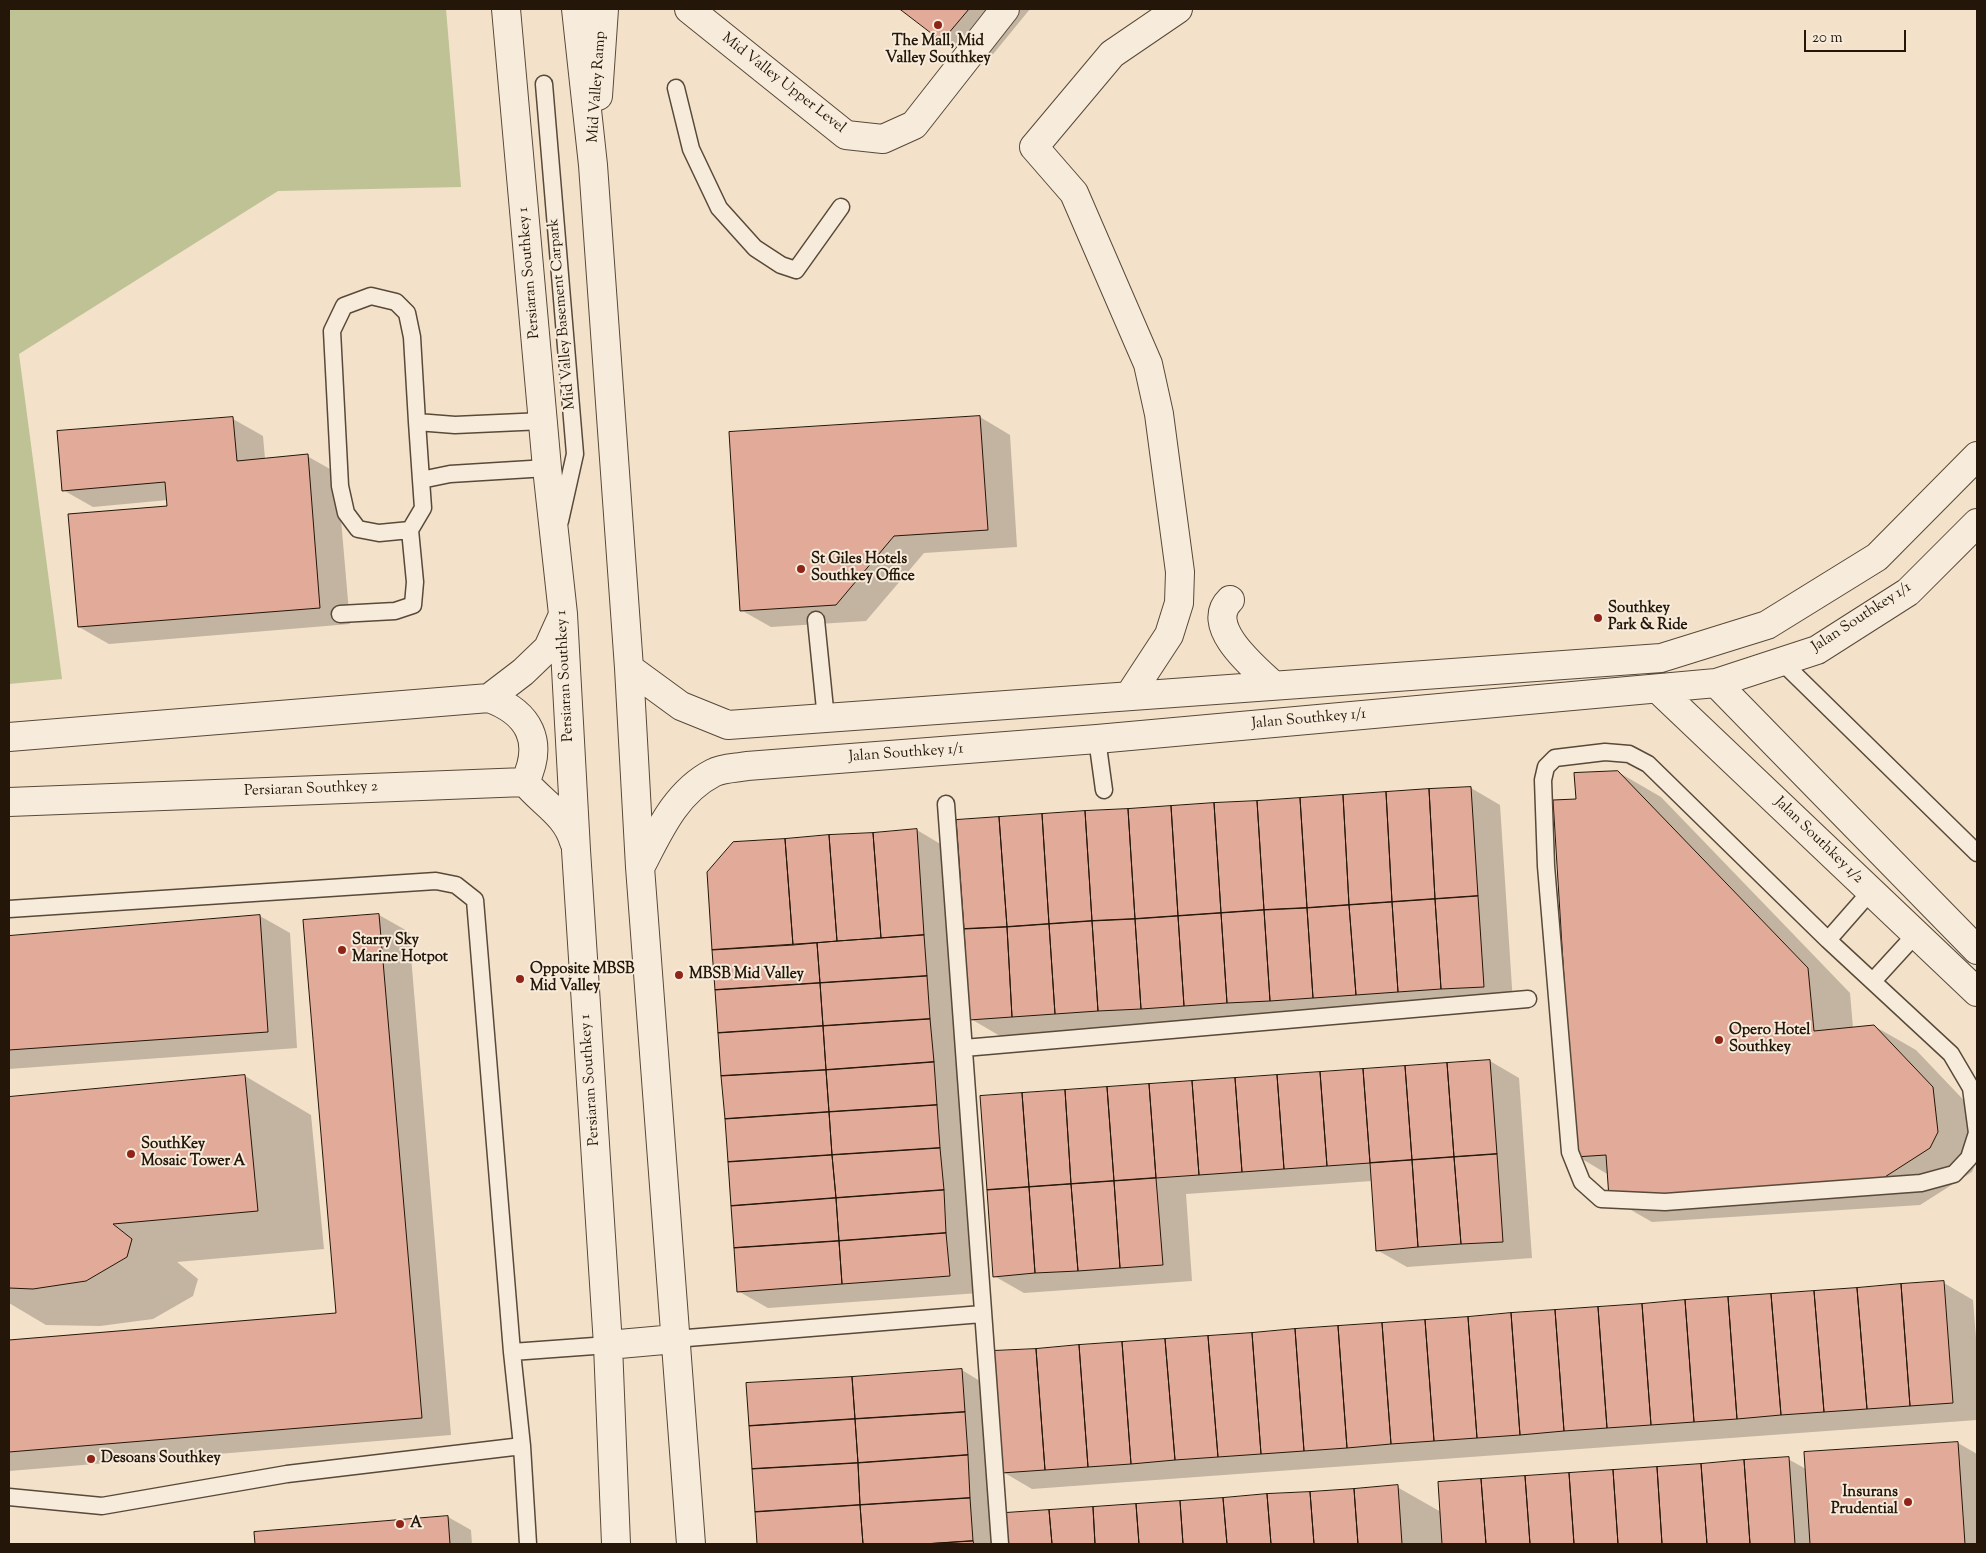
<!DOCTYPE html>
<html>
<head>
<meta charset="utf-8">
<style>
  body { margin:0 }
  #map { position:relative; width:1986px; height:1553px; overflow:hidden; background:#f3e1c9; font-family:"Sorts Mill Goudy",serif }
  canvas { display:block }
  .frame { position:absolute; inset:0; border:10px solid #241608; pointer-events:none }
  .scale { position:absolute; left:1804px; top:30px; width:102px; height:22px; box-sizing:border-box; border:2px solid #241608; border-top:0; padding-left:6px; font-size:15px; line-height:18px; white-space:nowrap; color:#241608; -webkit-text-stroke:4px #f7ecdc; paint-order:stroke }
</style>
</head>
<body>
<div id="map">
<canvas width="1986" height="1553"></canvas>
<div class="frame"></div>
<div class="scale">20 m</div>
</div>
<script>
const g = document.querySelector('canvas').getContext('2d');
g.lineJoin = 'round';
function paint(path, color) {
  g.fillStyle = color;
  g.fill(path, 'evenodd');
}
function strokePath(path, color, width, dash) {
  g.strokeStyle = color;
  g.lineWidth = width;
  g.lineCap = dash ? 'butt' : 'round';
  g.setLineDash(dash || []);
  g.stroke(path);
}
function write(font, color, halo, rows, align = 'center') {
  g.font = font + ' "Sorts Mill Goudy",serif';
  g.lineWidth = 4;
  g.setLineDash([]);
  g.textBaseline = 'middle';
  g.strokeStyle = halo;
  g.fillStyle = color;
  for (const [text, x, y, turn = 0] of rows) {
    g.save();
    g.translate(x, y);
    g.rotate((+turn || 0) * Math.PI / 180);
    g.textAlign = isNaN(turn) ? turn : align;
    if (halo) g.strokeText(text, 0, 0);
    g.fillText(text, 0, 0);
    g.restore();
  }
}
const green = new Path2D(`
  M9,9h437l15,178 -183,4 -259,163 43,325 -53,5z`);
const shadow = new Path2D(`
  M902,9h128l-45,55 -42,-24z
  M980,417l30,18 7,112 -93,6 -58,68 -95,6 -30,-17z
  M233,419l30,17 2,23 42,-3 30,17 13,151 -241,20 -30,-17 90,-120 -1,-7 -75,7 -30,-17z
  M1618,772l43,25 189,196 3,35 21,-2 42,24 59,62 2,48 -5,12 -52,33 -268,17 -42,-24 -1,-23 -32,-19v-356z
  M1471,788l29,17 13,198 -513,33 -29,-17z
  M917,830l30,18 32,445 -211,15 -30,-17 -30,-419z
  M379,915l30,17 42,503 -442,36v-129l328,-28 -33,-393z
  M260,916l30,17 7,115 -288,21v-132z
  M1490,1061l29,17 13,180 -125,9 -30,-17 -5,-69 -186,13 6,87 -168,12 -30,-17 -13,-179z
  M245,1076l66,39 13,134 -147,13 21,17 -5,17 -40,23 -53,7 -54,-1 -37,-22v-205z
  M1944,1283l29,17 4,51v69l-945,69 -29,-17z
  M962,1370l29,18 11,156h-244l-10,-159z
  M1958,1443l19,11v90h-968l-2,-30 390,-27 44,25 347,-53 18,10z
  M448,1517l23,13 1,14h-215l-1,-11z`);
const building = new Path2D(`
  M900,9h69l-27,32z
  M980,416l8,114 -94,6 -58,69 -96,6 -11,-179z
  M233,417l4,44 71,-7 12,154 -242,19 -10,-113 99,-8 -2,-24 -103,9 -5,-60z
  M1618,771l190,197 6,63 60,-6 59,62 5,45 -8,16 -53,34 -268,16 -3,-43 -31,2 -22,-357 23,-1 -2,-26z
  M1471,787l7,109 -43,3 -6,-110z
  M1429,789l6,110 -43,3 -6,-110z
  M1386,792l6,110 -43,3 -6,-110z
  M1343,795l6,110 -42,3 -7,-110z
  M1300,798l7,110 -43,2 -7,-109z
  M1257,801l7,109 -43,3 -7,-110z
  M1214,803l7,110 -43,3 -7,-110z
  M1171,806l7,110 -43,3 -7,-110z
  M1128,809l7,110 -43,2 -7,-110z
  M1085,811l7,110 -43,3 -7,-110z
  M1042,814l7,110 -42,3 -8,-110z
  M999,817l8,110 -43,2 -8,-109z
  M917,829l7,106 -43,3 -8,-105z
  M873,833l8,105 -44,3 -8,-106z
  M829,835l8,106 -44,4 -8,-106z
  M785,839l8,106 -81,5 -5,-78 26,-30z
  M1478,896l6,91 -43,2 -6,-90z
  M1435,899l6,90 -43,3 -6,-90z
  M1392,902l6,90 -42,3 -7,-90z
  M1349,905l7,90 -43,3 -6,-90z
  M1307,908l6,90 -43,3 -6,-91z
  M1264,910l6,91 -43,2 -6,-90z
  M1221,913l6,90 -43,3 -6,-90z
  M379,914l43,504 -413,34v-112l327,-27 -33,-393z
  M260,915l8,117 -259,18v-114z
  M1178,916l6,90 -43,3 -6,-90z
  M1135,919l6,90 -43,2 -6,-90z
  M1092,921l6,90 -43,3 -6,-90z
  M1049,924l6,90 -43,3 -5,-90z
  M1007,927l5,90 -43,3 -5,-91z
  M924,935l3,41 -107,7 -3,-40z
  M817,943l3,40 -105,7 -3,-40z
  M927,976l3,43 -107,7 -3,-43z
  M820,983l3,43 -105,7 -3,-43z
  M930,1019l4,43 -108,8 -3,-44z
  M823,1026l3,44 -105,6 -3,-43z
  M1490,1060l7,94 -43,3 -7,-94z
  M934,1062l3,43 -108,7 -3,-42z
  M1447,1063l7,94 -42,3 -7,-94z
  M1405,1066l7,94 -42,3 -7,-94z
  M1363,1069l7,94 -43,3 -7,-94z
  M826,1070l3,42 -104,7 -4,-43z
  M1320,1072l7,94 -43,3 -7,-94z
  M245,1075l13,136 -145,13 19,15 -5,18 -41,24 -53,8 -24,-1v-191z
  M1277,1075l7,94 -42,3 -7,-94z
  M1235,1078l7,94 -43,3 -7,-94z
  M1192,1081l7,94 -43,3 -7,-94z
  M1149,1084l7,94 -42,3 -7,-94z
  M1107,1087l7,94 -43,3 -6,-94z
  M1065,1090l6,94 -42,3 -7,-94z
  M1022,1093l7,94 -42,3 -7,-94z
  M937,1105l3,43 -108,7 -3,-43z
  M829,1112l3,43 -104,7 -3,-43z
  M940,1148l4,42 -108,8 -4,-43z
  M1497,1154l6,88 -42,2 -7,-87z
  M832,1155l4,43 -105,8 -3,-44z
  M1454,1157l7,87 -43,3 -6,-87z
  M1412,1160l6,87 -42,4 -6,-88z
  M1156,1178l7,87 -43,3 -6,-87z
  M1114,1181l6,87 -42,3 -7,-87z
  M1071,1184l7,87 -43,2 -6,-86z
  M1029,1187l6,86 -42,4 -6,-87z
  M944,1190l2,43 -107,8 -3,-43z
  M836,1198l3,43 -105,7 -3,-42z
  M946,1233l4,43 -108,8 -3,-43z
  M839,1241l3,43 -105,8 -3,-44z
  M1944,1281l9,122 -43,3 -9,-122z
  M1901,1284l9,122 -43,3 -10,-121z
  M1857,1288l10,121 -43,3 -10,-121z
  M1814,1291l10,121 -43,3 -10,-121z
  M1771,1294l10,121 -44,4 -9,-122z
  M1728,1297l9,122 -43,3 -9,-122z
  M1685,1300l9,122 -43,3 -9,-121z
  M1642,1304l9,121 -44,3 -9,-121z
  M1598,1307l9,121 -43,3 -9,-121z
  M1555,1310l9,121 -44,4 -9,-122z
  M1511,1313l9,122 -43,3 -9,-121z
  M1468,1317l9,121 -43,3 -9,-121z
  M1425,1320l9,121 -43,3 -9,-121z
  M1382,1323l9,121 -44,4 -9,-122z
  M1338,1326l9,122 -43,3 -9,-122z
  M1295,1329l9,122 -43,3 -9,-121z
  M1252,1333l9,121 -43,3 -10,-121z
  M1208,1336l10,121 -43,3 -10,-121z
  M1165,1339l10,121 -44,4 -9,-122z
  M1122,1342l9,122 -43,3 -9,-122z
  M1079,1345l9,122 -43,3 -9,-121z
  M1036,1349l9,121 -44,3 -9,-122z
  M962,1369l3,43 -110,7 -3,-42z
  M852,1377l3,42 -106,7 -3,-43z
  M965,1412l3,43 -110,8 -3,-44z
  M855,1419l3,44 -106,6 -3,-43z
  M1958,1442l7,102h-155l-6,-92z
  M968,1455l2,43 -110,7 -2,-42z
  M1789,1457l6,87h-45l-6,-84z
  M1744,1460l6,84h-43l-6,-80z
  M858,1463l2,42 -105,7 -3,-43z
  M1701,1464l6,80h-45l-5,-77z
  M1657,1467l5,77h-44l-5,-74z
  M1613,1470l5,74h-44l-5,-71z
  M1569,1473l5,71h-44l-5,-68z
  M1525,1476l5,68h-44l-5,-65z
  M1481,1479l5,65h-44l-4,-62z
  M1398,1485l4,59h-44l-4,-55z
  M1354,1489l4,55h-44l-4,-52z
  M1310,1492l4,52h-43l-4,-50z
  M1267,1494l4,50h-44l-4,-46z
  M970,1498l3,43 -49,3h-61l-3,-39z
  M1223,1498l4,46h-44l-3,-43z
  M1180,1501l3,43h-44l-3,-40z
  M1136,1504l3,40h-44l-2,-37z
  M860,1505l3,39h-106l-2,-32z
  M1093,1507l2,37h-43l-3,-34z
  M1049,1510l3,34h-44l-3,-31z
  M448,1516l2,28h-195l-1,-12z
  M973,1541l1,3h-50z`);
const lane = new Path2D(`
  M544,84l31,370 -15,67
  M676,88l15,61 28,59 36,40 26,17 15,5 45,-63
  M417,422l4,58
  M410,530l-31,3 -21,-4 -12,-16 -6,-27 -8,-155 12,-25 27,-10 25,6 11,11 5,24 5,85 38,3 88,-4
  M340,614l55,-3 18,-6 2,-23 -5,-52 13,-22 -2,-28 29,-6 97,-6
  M816,620l10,99
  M1782,662l195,191
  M1097,739l7,51
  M1605,752l24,2 19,10 180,176 123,114 20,34 6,45 -8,25 -15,16 -33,9 -256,19 -64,-3 -19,-17 -12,-30 -24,-286 -3,-86 3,-13 9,-9z
  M946,804l54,740
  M9,909l427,-28 20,4 19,15 37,452 10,94 6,98
  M1828,940l43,-49
  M1873,981l43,-47
  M964,1048l564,-49
  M675,1339l307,-25
  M512,1352l96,-7
  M9,1497l93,9 185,-32 235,-28`);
const street = new Path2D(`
  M506,9l41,459 16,146 13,236 32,495 8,199
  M576,9l17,156 36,503 11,199 51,677
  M689,9l157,126 37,4 31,-14 91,-116
  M598,96l6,-87
  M1230,600c-27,26 25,68 43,85
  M629,668l52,38 47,19 933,-67 106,-33 110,-68 100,-101
  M1716,683l261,267
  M1659,690l318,302
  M1129,696l40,-61 10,-32 1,-31 -21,-158 -11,-50 -74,-171 -40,-46 78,-93 66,-45
  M489,698c41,15 55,44 36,84
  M9,737l480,-39 34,-26 25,-24 14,-31
  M9,802l516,-20c17,21 41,32 49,60
  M641,866c18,-35 35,-74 72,-93 9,-5 24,-5 34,-7l350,-27 619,-56 101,-33 91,-58 69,-69
  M608,1345l67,-6`);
const markers = [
  [938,25,5,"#8f2418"],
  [801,569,5,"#8f2418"],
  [1598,618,5,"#8f2418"],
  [342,950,5,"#8f2418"],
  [679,975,5,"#8f2418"],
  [520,979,5,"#8f2418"],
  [1719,1040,5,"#8f2418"],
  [131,1154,5,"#8f2418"],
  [91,1459,5,"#8f2418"],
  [1908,1502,5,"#8f2418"],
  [400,1524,5,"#8f2418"]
];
const poiNames = [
  ["The Mall, Mid",938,42,"center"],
  ["Valley Southkey",938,59,"center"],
  ["St Giles Hotels",811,560],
  ["Southkey Office",811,577],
  ["Southkey",1608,609],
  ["Park & Ride",1608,626],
  ["Starry Sky",352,941],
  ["Marine Hotpot",352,958],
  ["Opposite MBSB",530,970],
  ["Mid Valley",530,987],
  ["MBSB Mid Valley",689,975],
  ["Opero Hotel",1729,1031],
  ["Southkey",1729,1048],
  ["SouthKey",141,1145],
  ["Mosaic Tower A",141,1162],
  ["Desoans Southkey",101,1459],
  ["Insurans",1898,1493,"right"],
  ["Prudential",1898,1510,"right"],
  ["A",410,1524]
];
const streetNames = [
  ["Mid Valley Upper Level",783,84,38],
  ["Mid Valley Ramp",598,87,-86],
  ["Persiaran Southkey 1",530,273,-95],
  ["Mid Valley Basement Carpark",563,314,-95],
  ["Jalan Southkey 1/1",1862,618,-33],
  ["Persiaran Southkey 1",566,676,-93],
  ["Jalan Southkey 1/1",1309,720,-5],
  ["Jalan Southkey 1/1",906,754,-4],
  ["Persiaran Southkey 2",311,790,-2],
  ["Jalan Southkey 1/2",1818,841,44],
  ["Persiaran Southkey 1",591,1080,-94]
];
paint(green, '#bec294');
paint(shadow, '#0003');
paint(building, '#e2aa99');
strokePath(building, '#241608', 1);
strokePath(lane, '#584938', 19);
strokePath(street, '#584938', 30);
strokePath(lane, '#f7ecdc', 16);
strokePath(street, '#f7ecdc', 28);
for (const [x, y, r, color] of markers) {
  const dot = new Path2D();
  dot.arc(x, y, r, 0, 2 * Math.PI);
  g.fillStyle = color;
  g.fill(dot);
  strokePath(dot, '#f7ecdc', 2);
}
write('bold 15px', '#241608', '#f7ecdc', poiNames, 'left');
write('15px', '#241608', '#f7ecdc', streetNames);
</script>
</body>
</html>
